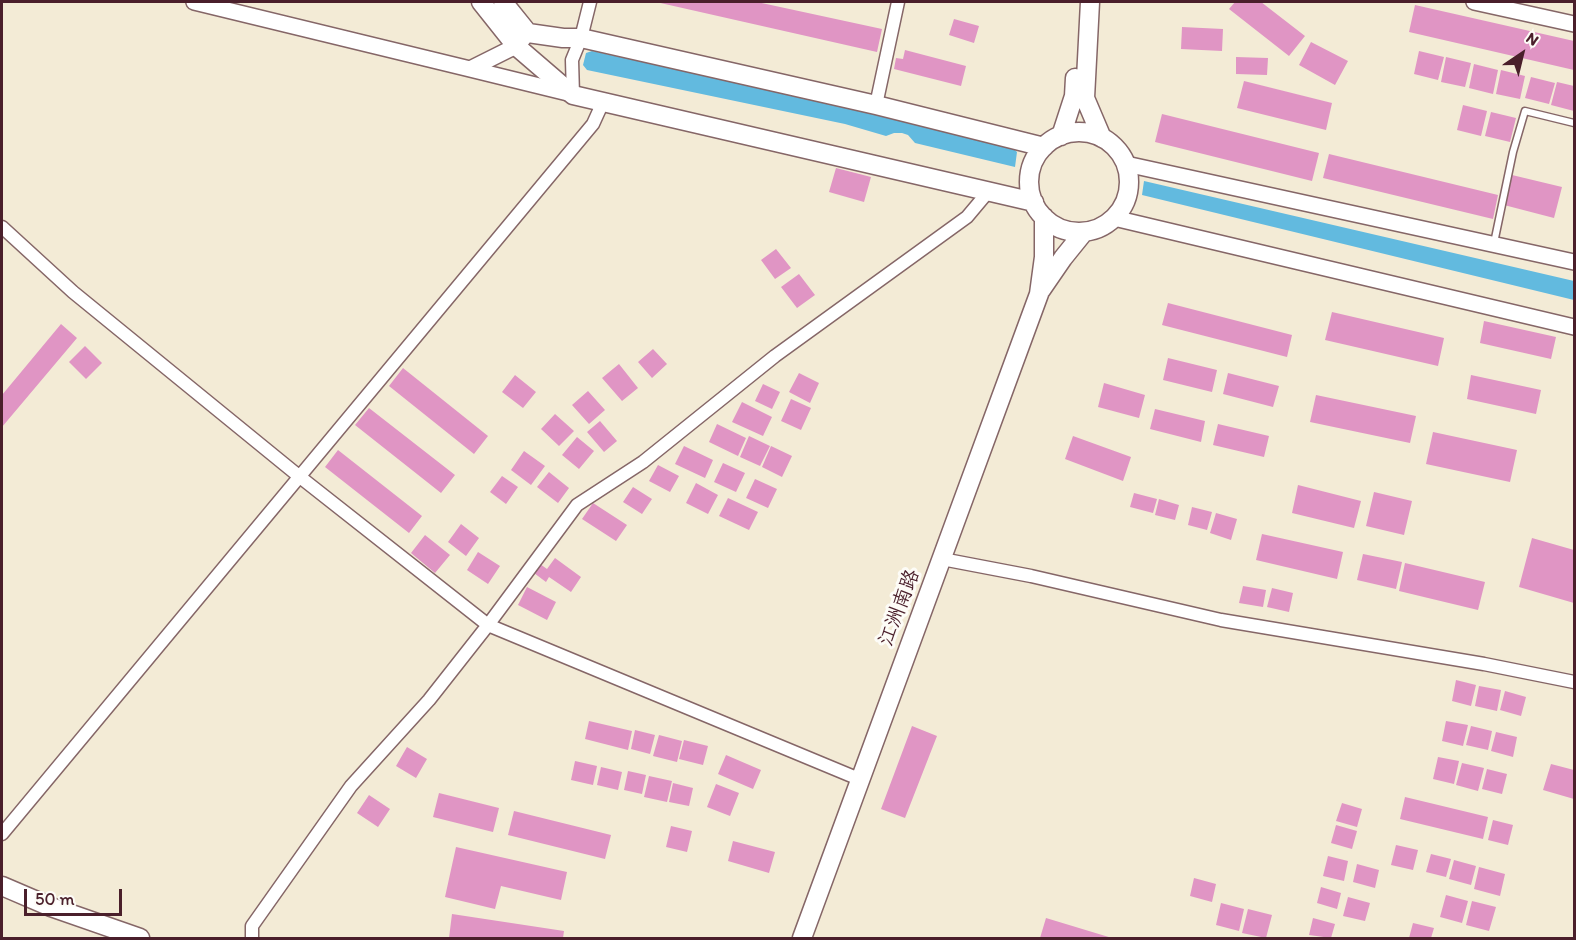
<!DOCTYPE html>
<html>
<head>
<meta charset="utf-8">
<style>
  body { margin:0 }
  #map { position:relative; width:1576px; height:940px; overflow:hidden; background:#f3ebd6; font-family:Itim,sans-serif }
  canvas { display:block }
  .frame { position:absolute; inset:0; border:3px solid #4a1f2b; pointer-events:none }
  .north { position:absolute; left:1492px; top:24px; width:60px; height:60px; -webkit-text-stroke:4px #fdfcf7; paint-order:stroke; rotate:35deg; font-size:16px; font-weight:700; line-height:24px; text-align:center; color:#4a1f2b }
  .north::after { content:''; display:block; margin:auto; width:21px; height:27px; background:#4a1f2b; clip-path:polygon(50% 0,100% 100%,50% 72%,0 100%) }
  .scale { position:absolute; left:24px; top:889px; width:98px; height:27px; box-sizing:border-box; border:3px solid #4a1f2b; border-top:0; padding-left:8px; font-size:18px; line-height:21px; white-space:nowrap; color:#4a1f2b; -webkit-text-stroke:4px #fdfcf7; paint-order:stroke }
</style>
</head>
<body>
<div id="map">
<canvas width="1576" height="940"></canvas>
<div class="frame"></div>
<div class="north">N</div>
<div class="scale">50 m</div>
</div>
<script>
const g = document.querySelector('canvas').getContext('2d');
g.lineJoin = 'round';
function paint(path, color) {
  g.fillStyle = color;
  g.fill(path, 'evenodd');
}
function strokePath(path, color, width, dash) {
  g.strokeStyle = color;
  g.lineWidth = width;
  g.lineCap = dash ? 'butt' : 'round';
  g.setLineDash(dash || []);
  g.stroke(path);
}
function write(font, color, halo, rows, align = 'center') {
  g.font = font + ' Itim,"LXGW WenKai TC",sans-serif';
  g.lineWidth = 6;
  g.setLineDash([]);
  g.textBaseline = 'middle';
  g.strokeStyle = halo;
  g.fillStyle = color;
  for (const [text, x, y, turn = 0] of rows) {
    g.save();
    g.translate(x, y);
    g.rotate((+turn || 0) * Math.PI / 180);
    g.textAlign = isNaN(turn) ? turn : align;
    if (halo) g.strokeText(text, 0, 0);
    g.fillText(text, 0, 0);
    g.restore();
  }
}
const water = new Path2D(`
  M592,51l239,52 180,43 6,6 -2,15 -100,-24 -7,-8 -6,-2h-8l-8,3 -41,-12 -258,-54 -4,-5 3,-12z
  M1144,181l430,100v19l-432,-105z`);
const building = new Path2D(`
  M656,2h101l125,27 -5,23z
  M1235,2h26l44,34 -16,20 -60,-47z
  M1415,5l159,36v29l-165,-38z
  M954,19l25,7 -5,17 -25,-8z
  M1182,27l41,2 -1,22 -41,-2z
  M1311,42l37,19 -13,24 -36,-20z
  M905,50l61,16 -5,20 -67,-17 2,-11 7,1z
  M1419,51l25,6 -6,23 -24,-6z
  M1236,57l32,1 -1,17 -31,-1z
  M1446,57l25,6 -6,24 -24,-5z
  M1474,64l24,6 -5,24 -24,-6z
  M1501,70l24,6 -5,23 -24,-5z
  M1531,77l24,6 -6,21 -24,-6z
  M1244,81l88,22 -6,27 -89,-22z
  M1557,82l17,4v25l-23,-6z
  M1463,105l24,6 -6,25 -24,-6z
  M1491,112l25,6 -6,24 -25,-6z
  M1162,114l157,39 -7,28 -157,-39z
  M1329,154l169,41 -5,24 -170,-41z
  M836,168l35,9 -7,25 -35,-10z
  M1512,175l50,12 -8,31 -50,-13z
  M776,249l15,19 -16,11 -14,-19z
  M799,274l16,21 -18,13 -16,-21z
  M1168,303l124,32 -5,22 -125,-32z
  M1332,312l112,26 -6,28 -113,-26z
  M1484,321l72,16 -5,22 -71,-16z
  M61,324l16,14 -75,89v-32z
  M85,346l17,17 -16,16 -17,-17z
  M653,349l14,15 -15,14 -14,-16z
  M1168,358l49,12 -5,22 -49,-12z
  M619,364l19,24 -16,13 -20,-23z
  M403,368l85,68 -14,18 -85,-68z
  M799,373l20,10 -9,20 -21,-11z
  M1228,373l51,13 -6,21 -50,-13z
  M515,375l21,17 -13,16 -21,-16z
  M1471,375l70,15 -5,24 -69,-15z
  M1104,383l41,12 -6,23 -41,-11z
  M763,384l17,8 -8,17 -17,-8z
  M588,391l17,19 -16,14 -17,-19z
  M1316,395l100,21 -6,27 -100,-21z
  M791,399l20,9 -10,22 -20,-9z
  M742,402l30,15 -9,19 -31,-14z
  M369,408l86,67 -14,18 -86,-68z
  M1155,409l50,12 -4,21 -51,-13z
  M555,414l19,17 -15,15 -18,-17z
  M600,421l17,20 -13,11 -17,-20z
  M717,424l29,14 -8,18 -29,-14z
  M1218,424l51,12 -5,21 -51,-12z
  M1433,432l84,18 -7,32 -84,-18z
  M749,436l21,10 -10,20 -20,-9z
  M1073,436l58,21 -8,24 -58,-22z
  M577,437l17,14 -15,18 -17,-14z
  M684,446l29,14 -8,18 -30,-14z
  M771,446l21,10 -10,21 -20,-10z
  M338,450l84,66 -13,17 -84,-66z
  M524,451l21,15 -14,19 -20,-15z
  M723,463l22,10 -9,19 -22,-10z
  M658,465l21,11 -9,16 -21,-11z
  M549,472l20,16 -11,15 -21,-16z
  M502,476l16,11 -12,17 -16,-12z
  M755,479l22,10 -9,19 -22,-10z
  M696,483l22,12 -10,19 -22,-11z
  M1298,485l63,16 -7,27 -62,-15z
  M633,487l19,12 -10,15 -19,-12z
  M1374,492l38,9 -8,34 -38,-9z
  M1134,493l23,6 -4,14 -23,-6z
  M728,498l30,14 -9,18 -30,-14z
  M1159,499l20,6 -4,15 -20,-5z
  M593,503l34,22 -11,16 -34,-22z
  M1192,507l20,5 -5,18 -19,-5z
  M1216,513l21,6 -6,21 -21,-7z
  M461,524l18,14 -13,18 -18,-14z
  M1262,534l81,18 -6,27 -81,-19z
  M425,535l25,20 -15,18 -24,-20z
  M1532,538l42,12v53l-55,-16z
  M478,552l22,14 -12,18 -21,-14z
  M1363,554l39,8 -6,27 -39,-9z
  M555,558l26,19 -10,15 -22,-15 -3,5 -12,-9 6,-9 7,5z
  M1405,563l80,19 -7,28 -79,-19z
  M1243,586l23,4 -3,17 -24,-4z
  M527,587l29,15 -9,18 -29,-15z
  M1272,588l21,5 -4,19 -22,-5z
  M1456,680l20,5 -5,21 -19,-5z
  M1479,686l22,4 -4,21 -22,-5z
  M1505,691l21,6 -5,19 -21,-6z
  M589,721l43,10 -4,19 -43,-11z
  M1446,721l22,4 -5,21 -21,-5z
  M912,726l25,10 -32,82 -24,-9z
  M1471,726l21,5 -4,19 -22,-5z
  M635,730l20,5 -5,19 -19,-5z
  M1496,732l21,5 -4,20 -22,-6z
  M659,735l23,6 -5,21 -24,-6z
  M684,740l24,6 -5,19 -24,-6z
  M407,747l20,12 -11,19 -20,-12z
  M726,755l35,15 -8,19 -35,-15z
  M1438,757l21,4 -5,23 -21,-5z
  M575,761l22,5 -4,19 -22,-5z
  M1462,763l22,5 -6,23 -22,-6z
  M1551,764l23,6v29l-31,-9z
  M601,767l21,5 -4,18 -21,-5z
  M1487,769l20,5 -5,20 -20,-5z
  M628,771l18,4 -4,19 -18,-4z
  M649,776l23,5 -5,21 -23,-5z
  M673,783l20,5 -4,18 -20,-4z
  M716,784l23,9 -9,23 -23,-9z
  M439,793l60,15 -6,24 -60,-15z
  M369,795l21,14 -12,18 -21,-14z
  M1405,797l83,20 -5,22 -83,-20z
  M1342,803l20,6 -5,18 -21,-6z
  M514,811l97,24 -6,24 -97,-24z
  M1493,820l20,5 -5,20 -20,-5z
  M1336,825l21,6 -5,18 -21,-6z
  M671,826l21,5 -5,21 -21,-5z
  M733,841l42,11 -6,21 -41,-12z
  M1396,845l22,5 -5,20 -22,-5z
  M456,847l111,25 -6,28 -60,-14 -6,23 -50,-12z
  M1431,854l20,5 -5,18 -20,-5z
  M1328,856l20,5 -4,20 -21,-5z
  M1454,860l22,6 -5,19 -22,-6z
  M1357,864l22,6 -4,18 -22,-6z
  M1479,867l26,7 -5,22 -26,-7z
  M1194,878l22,6 -4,18 -22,-6z
  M1321,887l20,6 -4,16 -20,-6z
  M1446,895l22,6 -6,22 -22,-6z
  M1348,897l22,6 -5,18 -22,-5z
  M1472,901l24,6 -7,24 -23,-6z
  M1221,903l23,6 -5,22 -23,-6z
  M1248,909l24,6 -6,23 -24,-5z
  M452,914l112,17 -1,7h-114z
  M1046,918l66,20h-72z
  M1313,918l22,6 -4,14 -22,-3z
  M1413,923l21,5 -3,10h-22z`);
const service = new Path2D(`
  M1494,243l19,-91 12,-41 49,12`);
const minor = new Path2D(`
  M573,95l-1,-35 9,-22 9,-36
  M876,105l22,-103
  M2,227l71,65 227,185 188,148 371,154
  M942,559l89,17 190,44 263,44 90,18
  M2,834l591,-710 10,-22
  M252,938v-12l99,-140 78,-86 59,-75 89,-120 66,-43 132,-106 192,-139 21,-25`);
const tertiary = new Path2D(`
  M194,2l276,67 46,-23 7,-7
  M1474,2l100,22
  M470,69l102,25
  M1126,164l448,98
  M1114,218l460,109`);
const secondary = new Path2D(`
  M481,2l35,44 57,49 461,107
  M503,2l25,31 35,5h18l295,67 168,42
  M1090,2l-5,96 17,40
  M1029 182a50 50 0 1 1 100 0a50 50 0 1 1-100 0Z
  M1061,136l13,-40 1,-18
  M1041,290l22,-32 21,-26
  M2,886l49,21 89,31
  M802,938c77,-215 159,-429 237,-644l5,-37v-40`);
const streetNames = [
  ["江洲南路",900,608,-69]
];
paint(water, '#62badf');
paint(building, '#e095c4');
strokePath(service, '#856667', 9);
strokePath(minor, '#856667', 15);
strokePath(tertiary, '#856667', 18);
strokePath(secondary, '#856667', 21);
strokePath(service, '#fff', 6);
strokePath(minor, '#fff', 12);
strokePath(tertiary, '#fff', 15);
strokePath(secondary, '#fff', 18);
write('20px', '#4a1f2b', '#fdfcf7', streetNames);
</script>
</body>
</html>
